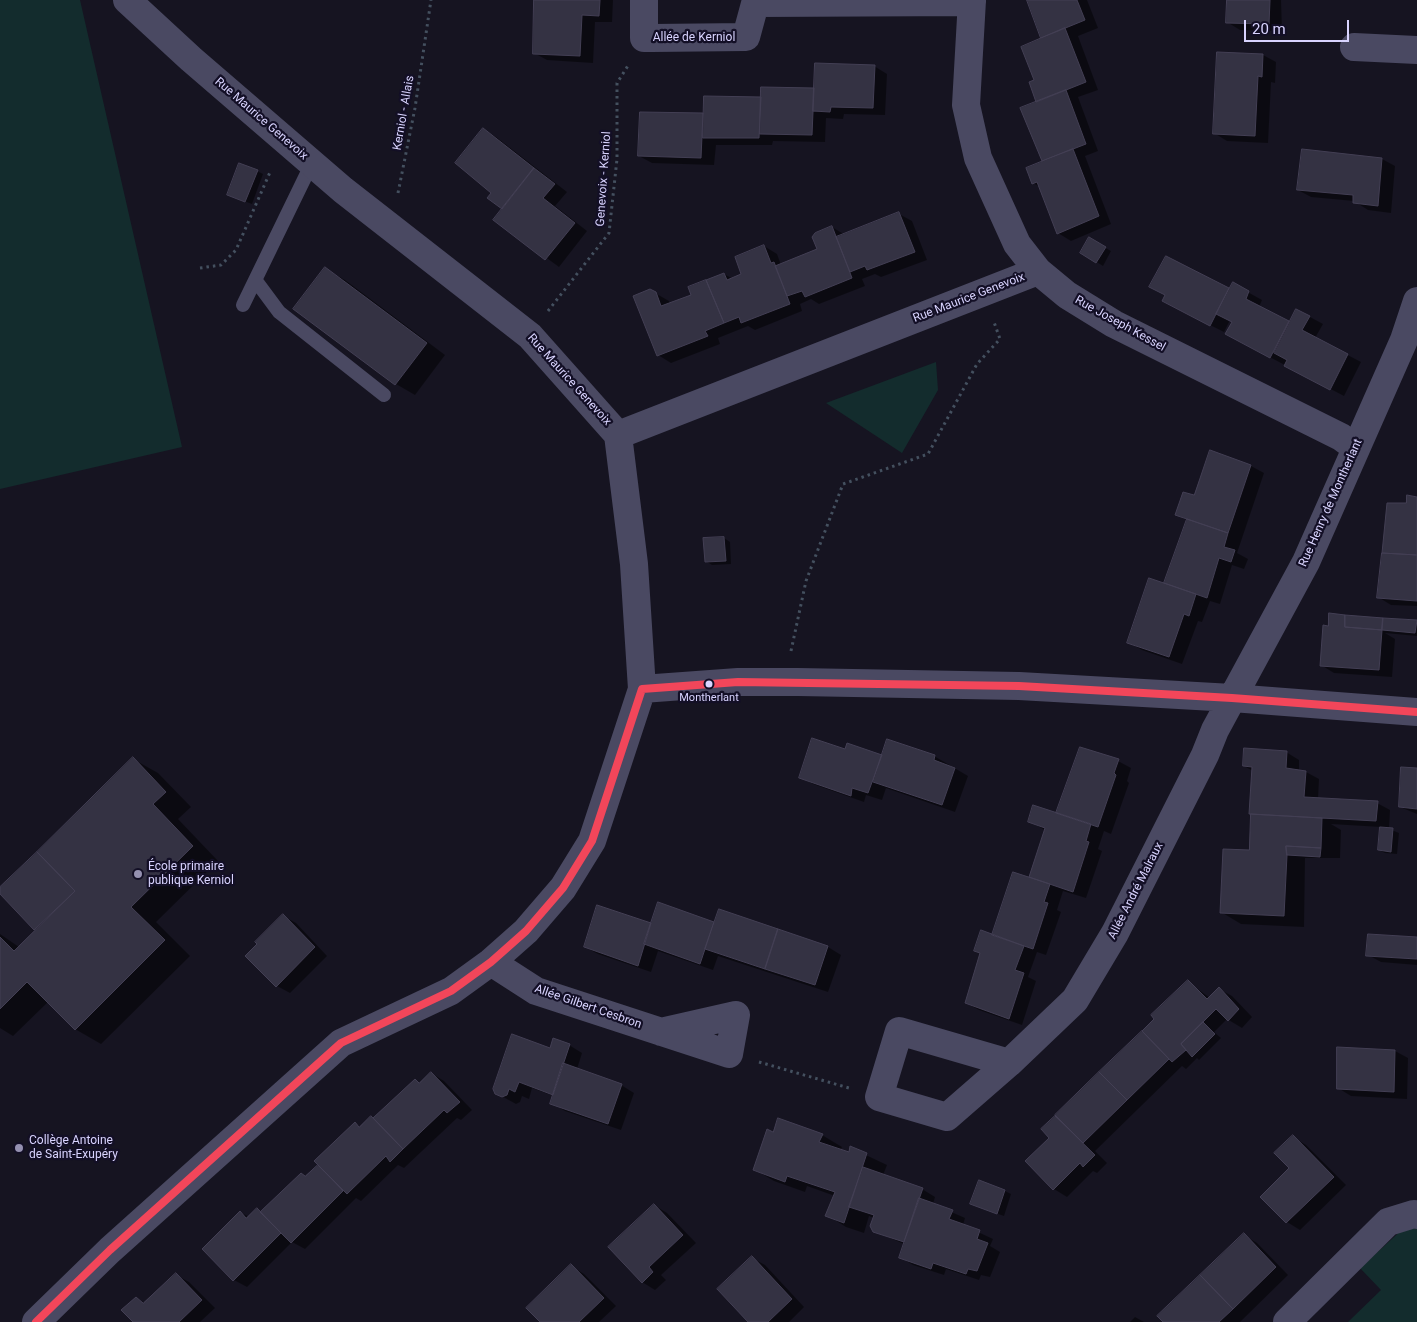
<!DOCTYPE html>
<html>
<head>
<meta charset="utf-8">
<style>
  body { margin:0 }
  #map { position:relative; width:1417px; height:1322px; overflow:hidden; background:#161421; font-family:Roboto,sans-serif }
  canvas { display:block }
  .scale { position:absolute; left:1244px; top:20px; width:105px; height:22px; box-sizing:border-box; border:2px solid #d9d4ff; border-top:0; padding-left:6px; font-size:15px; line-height:18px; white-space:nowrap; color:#d9d4ff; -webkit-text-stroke:4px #130f26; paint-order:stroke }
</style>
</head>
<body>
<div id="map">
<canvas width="1417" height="1322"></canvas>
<div class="scale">20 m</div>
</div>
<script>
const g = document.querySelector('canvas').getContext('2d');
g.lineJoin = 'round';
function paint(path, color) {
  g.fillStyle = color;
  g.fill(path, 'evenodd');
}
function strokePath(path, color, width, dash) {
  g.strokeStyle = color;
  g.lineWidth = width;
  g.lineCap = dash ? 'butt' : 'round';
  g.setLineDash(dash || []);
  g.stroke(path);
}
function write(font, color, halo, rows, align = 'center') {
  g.font = font + ' Roboto,sans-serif';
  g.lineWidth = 4.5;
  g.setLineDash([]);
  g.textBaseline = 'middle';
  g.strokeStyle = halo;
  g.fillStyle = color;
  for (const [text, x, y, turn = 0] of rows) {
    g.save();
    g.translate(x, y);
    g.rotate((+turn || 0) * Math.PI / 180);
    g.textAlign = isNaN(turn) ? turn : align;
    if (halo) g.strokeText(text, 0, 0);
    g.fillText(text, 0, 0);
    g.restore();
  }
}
const green = new Path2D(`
  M0,0h80l102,447 -182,42z
  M936,362l2,28 -36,63 -76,-50z
  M1404,1228l13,1v93h-69l33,-32 -21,-22z`);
const shadow = new Path2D(`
  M535,0h78l-1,22h-17l-2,41 -46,-3 -13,-7z
  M1028,0h59l11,28 -20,8 20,54 -20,7 20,54 -13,5 26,68 -40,17 -13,-8 -18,-46 -7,-4 11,-21 -22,-53 15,-6 -1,-22 7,-43z
  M1228,0h53l1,31 -42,-1 -13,-8z
  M1263,55l13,7 -1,21 -4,-1 -3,61 -41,-2 -13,-8z
  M874,66l13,8 -2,41 -41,-1 -1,5 -17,-1 -1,24 -52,-1 -1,4h-56l-2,20 -62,-2 -13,-7 2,-43 64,1 57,-15 53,-10z
  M483,129l13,8 71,55 -12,14 32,25 -28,36 -64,-47 8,-11 -10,-17z
  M1382,159l13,7 -4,47 -23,-3 -14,-9 -43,-4 -13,-7z
  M257,171l6,3 -11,30 -24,-9z
  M899,214l13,7 15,39 -46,17 -6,-3 -13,5 3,7 -46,18 -8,-5 -11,5 2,7 -47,19 -7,-4 -30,12 2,6 -49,19 -13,-8 -3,-62 14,8 1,3 23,-9 31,-21 9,5 10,-4 21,-29 13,8 4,11 38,-15 13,-23 13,8z
  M1089,239l22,12 -8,15 -22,-14z
  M1166,258l64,32 3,-6 29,16 -3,7 31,16 7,-13 26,14 -8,14 46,24 -17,34 -105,-55 -6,-19 -3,-2 -6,12 -48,-24 -10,-13z
  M325,269l20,11 100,75 -30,40 -19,-11 -101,-75z
  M1251,466l13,7 -27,80 11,6 -4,10 -12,-4 -12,39 -10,-3 -8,21 -4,-1 -16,43 -40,-14 -14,-8 37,-57 23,-64 -11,-6 18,-19z
  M1417,498v108l-26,-1 -13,-8 30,-93z
  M724,538l6,4 1,22 -19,1 -6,-4z
  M1417,622v14l-32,-3 10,6 -3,38 -58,-4 -13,-8 3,-38z
  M845,750l38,6h51l34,20 -13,36 -69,-24 -4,12 -16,-5 -2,7 -51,-18 -13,-7z
  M1286,752l13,8v11l7,1 13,7 -1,20 59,4 13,7 -1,19 10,4 -2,21 -12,-1 -6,-3 2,-23 -50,-3 10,6 -1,28h-35l-1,69 -63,-3 -20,-12 29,-60 3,-81 -9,-5z
  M133,759l25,14 33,34 -13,12 40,42 -62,61 34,34 -89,88 -26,-15 -27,-27 -35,34 -13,-8v-94l19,13 18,-17 -37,-37v-4z
  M1118,761l13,7 -4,13 2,2 -18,51 -7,-3 -6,18 4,2 -16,47 -23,-7 -6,19 4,2 -15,43 -9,-3 -9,25 8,4 -14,44 -43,-15 -13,-7 27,-67 37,-57 15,-49 -16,-9 28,-6z
  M1417,769v45l-17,-7z
  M659,904l56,20 5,-14 108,37 13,8 -13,37 -110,-36 -5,14 -55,-19 -7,21 -53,-18 -13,-7 67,-22z
  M283,916l13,7 31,33 -37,37 -13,-7z
  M1417,938v27l-36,-3 -13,-7z
  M1188,982l22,16 9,-9 13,7 20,21 -10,11 -15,-9 -13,13 7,6 -22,22 -2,-2 -11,11 -4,-3 -87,85 12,12 -10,10 -4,-2 -26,26 -13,-8 -27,-28 24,-23 -8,-9 113,-110z
  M569,1045l13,8 -5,16 44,16 13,8 -13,37 -56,-19 -13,-8 2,-7 -22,-8 -3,11 -7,-3 -2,6 -4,2 -20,-11 54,-44z
  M1339,1048l56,3 13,7 -1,41 -56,-3 -13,-8z
  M431,1073l13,8 28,29 -11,10 -4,-2 -53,50 -6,-3 -37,36 -5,-3 -51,51 -13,-7 -45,45 -13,-7 6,-68 9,5 8,-8 5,3 58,-47 35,-41 6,3 10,-10 3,2 41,-38 5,3z
  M774,1134l48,1 20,12 -2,3 9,3 2,-5 36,17 -4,10 39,14 13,8 -2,7 32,14 -2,7 30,14 -3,7 10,6 -10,25 -9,-2 -2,5 -33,-11 -2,6 -31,-10 -13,-8 4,-13 -30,-13v-13l-5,-2 -5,17 -18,-6 -19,-12 8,-19 -28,-10 -2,6 -31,-11 -20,-12z
  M1293,1137l13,8 40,40 -46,45 -13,-8z
  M1005,1191l6,3 -7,22 -26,-9z
  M654,1205l13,8 29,30 -35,32 5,5 -11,10 -13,-8z
  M1244,1235l13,8 31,32 -48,47h-75z
  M752,1258l13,7 39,42 -15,15h-39z
  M571,1266l13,8 32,32 -17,16h-57z
  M176,1275l13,7 26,26 -15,14h-65l1,-24 9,5z
  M1135,1317l9,5h-14z`);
const building = new Path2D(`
  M534,0h66l-1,16 -17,-1 -2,41 -47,-2z
  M1027,0h50l8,20 -44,18z
  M1227,0h43l-1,24 -43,-1z
  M1065,28l21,54 -50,20 -7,-20 5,-2 -13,-33z
  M1217,52l46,2 -1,23 -4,-1 -3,60 -42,-2z
  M815,63l60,2 -2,43 -42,-1 -1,5 -17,-1z
  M761,87l53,1 -2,47 -52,-1z
  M1066,90l20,54 -44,17 -22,-53z
  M704,96l57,1 -2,41h-56z
  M640,112l63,1 -2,45 -63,-2z
  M483,128l51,40 -32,41 -15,-11 4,-5 -36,-30z
  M1073,149l26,67 -42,18 -20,-52 -5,2 -6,-16z
  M1302,149l80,9 -4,48 -25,-3v-8l-56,-5z
  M239,163l19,7 -13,32 -18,-7z
  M534,168l21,16 -12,14 32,25 -30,37 -52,-40z
  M899,212l16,40 -48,18 -2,-4 -15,6 -14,-35z
  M832,226l20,52 -47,19 -3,-6 -15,5 -12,-30 42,-17 -5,-12 3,-4z
  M1089,237l17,10 -10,16 -16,-10z
  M764,245l7,18 3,-1 16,42 -49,19 -2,-6 -15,6 -18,-43 18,-7 3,7 14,-6 -6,-17z
  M1166,256l63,32 -19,38 -48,-25 3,-6 -16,-8z
  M325,267l102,76 -32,42 -102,-76z
  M706,280l18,43 -19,8 3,5 -51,20 -24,-60 17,-7 6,3 5,14 30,-11 -3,-8z
  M1233,282l16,9 -3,8 43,22 -19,37 -45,-24 7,-12 -16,-8z
  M1296,309l14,7 -8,14 46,24 -18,36 -46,-24 3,-6 -13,-7z
  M1210,450l41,15 -23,68 -53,-18 8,-23 11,3z
  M1407,495l10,2v58l-35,-2 5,-50h19z
  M1187,519l41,14 -4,14 11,3 -4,12 -12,-4 -12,40 -43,-15z
  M724,537l2,24 -21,1 -2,-24z
  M1382,553l35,2v46l-40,-3z
  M1149,578l47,16 -7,22 -5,-2 -15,43 -42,-14z
  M1329,613l16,2v12l37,3 -3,40 -59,-4 3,-41 5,1z
  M1345,615l38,3 -1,12 -37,-3z
  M1383,618l34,2 -2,13 -33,-3z
  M812,738l33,11 2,-6 35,12 -14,38 -16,-5 -1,8 -52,-18z
  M887,739l48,16 -1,5 21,8 -13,37 -69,-23z
  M1080,747l39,12 -5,14 2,2 -18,52 -42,-14z
  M1244,748l43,3 -1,17 20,3 -2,26 74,4 -2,20 -127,-7 3,-47 -9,-1z
  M133,757l33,35 -13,12 40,42 -62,61 34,33 -90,90 -48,-48 -27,27v-72l14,14 61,-60 -38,-39z
  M1401,767l16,1v41l-18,-2z
  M1033,805l58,19 -5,17 3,1 -16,50 -44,-15 16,-49 -17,-6z
  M1251,814l71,4 -1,30 -35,-2 1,9 -3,61 -64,-3 3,-64 26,1z
  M1380,827l13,1 -2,24 -13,-2z
  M1286,846l35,2 -1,9 -33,-2z
  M37,852l38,39 -41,39 -34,-36v-7z
  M1013,872l37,12 -6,18 4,1 -15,46 -41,-14z
  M658,902l56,20 -14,42 -56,-20z
  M597,905l54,18 -13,43 -54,-19z
  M719,909l59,20 -13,40 -60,-20z
  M283,914l32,33 -39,40 -31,-31 12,-12 -2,-2z
  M778,929l50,17 -13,39 -50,-16z
  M981,930l43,16 -9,24 9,3 -15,46 -44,-16 15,-50 -6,-2z
  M1368,934l49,3v22l-51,-3z
  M1188,980l19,19 12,-12 20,22 -11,12 -12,-12 -35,35 5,6 -14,12 -30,-31 12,-12 -3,-4z
  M1203,1022l12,12 -23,23 -11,-13z
  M1142,1031l27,28 -42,41 -28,-28z
  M512,1034l38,14 3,-10 17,6 -17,51 -34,-13 -4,10 -6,-3 -2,6 -5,2 -7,-3 -2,-5z
  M1337,1047l58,3 -1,42 -57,-3z
  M563,1063l59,21 -14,40 -58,-20z
  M431,1072l29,30 -13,11 -3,-3 -41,39 -30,-31 42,-39 4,4z
  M1099,1072l28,28 -44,43 -28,-28z
  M371,1116l32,33 -13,13 -4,-6 -39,38 -33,-33 41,-39 4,5z
  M1055,1116l40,39 -12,12 -3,-4 -27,27 -28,-29 24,-23 -8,-9z
  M778,1118l45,16 -4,8 30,10 1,-6 17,7 -23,70 -19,-7 10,-24 -48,-16 -2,6 -32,-12 14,-41 6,3z
  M1293,1135l41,42 -48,46 -26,-26 29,-29 -15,-15z
  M318,1165l25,26 -52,52 -31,-31 41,-39 4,3z
  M863,1167l60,21 -19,54 -31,-10 -3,-6 4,-11 -25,-8z
  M979,1180l26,10 -8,24 -27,-10z
  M919,1198l34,12 -4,9 31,11 -3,9 11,4 -11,28 -9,-2 -2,5 -33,-11 -2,6 -32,-11z
  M654,1204l29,31 -34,32 4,5 -11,11 -34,-36z
  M257,1208l24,25 -48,48 -31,-32 38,-38 6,7z
  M1244,1233l32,34 -43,42 -33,-34z
  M752,1256l40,43 -24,23h-20l-31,-33z
  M571,1264l33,34 -25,24h-39l-14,-14z
  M176,1273l26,27 -23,22h-46l-12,-12 15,-13 7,6z
  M1200,1275l33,34 -14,13h-56l-6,-6z`);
const path = new Path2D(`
  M398,193l17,-85 16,-108
  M200,268l21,-3 15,-15 35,-80
  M548,311l61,-78 8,-74v-76l12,-19
  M791,651l15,-70 37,-97 85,-30 49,-90 23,-25 -6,-17
  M759,1062l90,26`);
const lane = new Path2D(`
  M256,281l23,31 105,83
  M243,305l69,-142`);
const street = new Path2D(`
  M127,0l64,59 152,131 187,146 88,99 420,-164
  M644,0v38h8l94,-1 10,-37
  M972,0l-6,105 12,53 39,86 21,27 29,24 47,29 227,113 15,11
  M757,3l215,-1
  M1354,47l63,3
  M618,435l16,129 8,125
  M491,962l45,29 193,63 7,-39 -75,17
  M1009,1063l-110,-32 -20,66 68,20 62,-54 66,-63 40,-67 90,-178 10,-25 91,-168 98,-222 13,-39
  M36,1322l74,-72 231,-207 110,-52 40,-29 35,-31 37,-43 29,-47 50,-152 96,-7h60l221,4 213,12 185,14
  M1287,1322l101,-100 26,-8 3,1`);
const bus1 = new Path2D(`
  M36,1322l74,-72 231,-207 110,-52 40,-29 35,-31 37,-43 29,-47 50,-152 96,-7 281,4 213,12 185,14`);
const markers = [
  [709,684,4.5,"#d9d4ff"],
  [138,874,5,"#9591b1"],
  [19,1148,5,"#9591b1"]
];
const busNames = [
  ["Montherlant",709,698]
];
const streetNames = [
  ["Allée de Kerniol",694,38],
  ["Kerniol - Allais",404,113,-80],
  ["Rue Maurice Genevoix",261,119,41],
  ["Genevoix - Kerniol",604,179,-86],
  ["Rue Maurice Genevoix",969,298,-21],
  ["Rue Joseph Kessel",1120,324,29],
  ["Rue Maurice Genevoix",569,380,48],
  ["Rue Henry de Montherlant",1331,503,-66],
  ["Allée André Malraux",1136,891,-63],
  ["Allée Gilbert Cesbron",588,1007,19]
];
const poiNames = [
  ["École primaire",148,867],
  ["publique Kerniol",148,881],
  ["Collège Antoine",29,1141],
  ["de Saint-Exupéry",29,1155]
];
paint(green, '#132c2d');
paint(shadow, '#0007');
paint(building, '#343243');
strokePath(building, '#433f54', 1);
strokePath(path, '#44505f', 3, [2.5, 4]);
strokePath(lane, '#4a4962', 14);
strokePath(street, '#4a4962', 28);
strokePath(bus1, '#f2465a', 8);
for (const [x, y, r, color] of markers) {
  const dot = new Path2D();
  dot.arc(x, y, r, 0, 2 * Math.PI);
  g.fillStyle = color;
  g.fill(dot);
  strokePath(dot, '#130f26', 2);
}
write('11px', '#d9d4ff', '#130f26', busNames);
write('12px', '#d9d4ff', '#130f26', streetNames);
write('12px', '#d9d4ff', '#130f26', poiNames, 'left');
</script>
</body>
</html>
